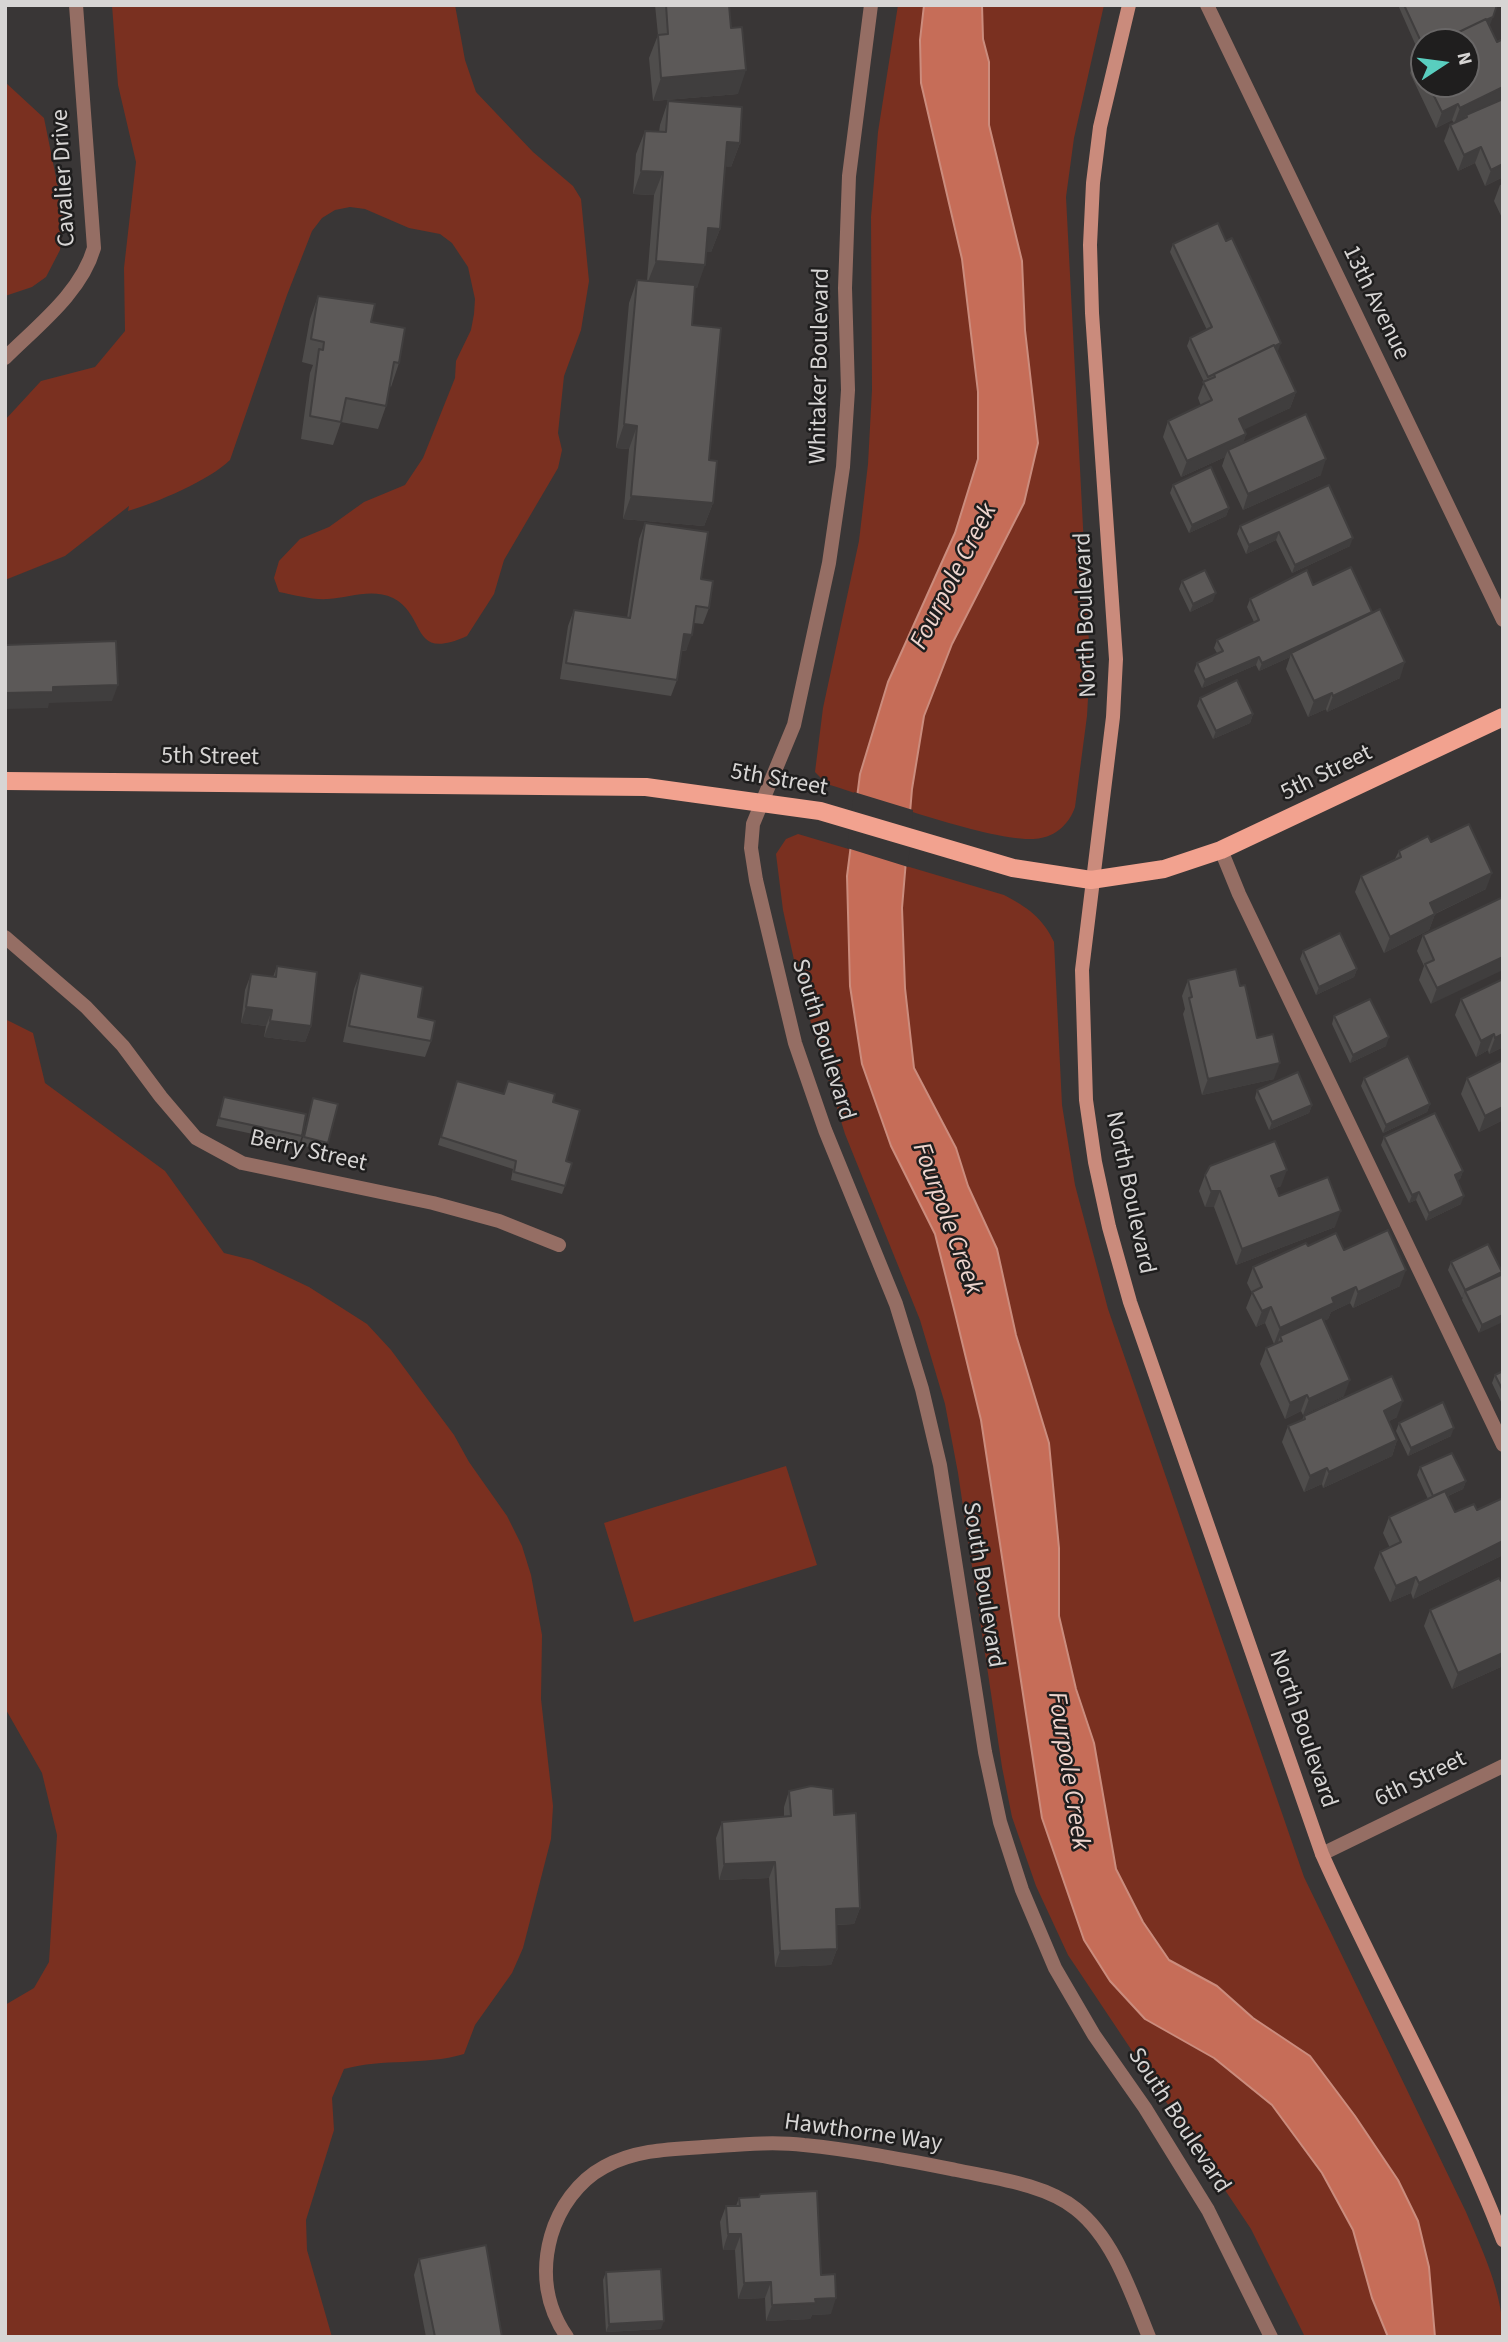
<!DOCTYPE html>
<html>
<head>
<meta charset="utf-8">
<style>
  body { margin:0 }
  #map { position:relative; width:1508px; height:2342px; overflow:hidden; background:#393636; font-family:"Source Sans 3",sans-serif }
  canvas { display:block }
  .frame { position:absolute; inset:0; border:7px solid #d7d5d4; pointer-events:none }
  .north { position:absolute; left:1410px; top:28px; width:70px; height:70px; box-sizing:border-box; background:#1f1e1e; border:2px solid #696767; border-radius:50%; rotate:77deg; font-size:19px; font-weight:700; line-height:28px; text-align:center; color:#d7d5d4 }
  .north::after { content:''; display:block; margin:auto; width:24px; height:32px; background:#59cebf; clip-path:polygon(50% 0,100% 100%,50% 72%,0 100%) }
</style>
</head>
<body>
<div id="map">
<canvas width="1508" height="2342"></canvas>
<div class="frame"></div>
<div class="north">N</div>
</div>
<script>
const g = document.querySelector('canvas').getContext('2d');
g.lineJoin = 'round';
function paint(path, color) {
  g.fillStyle = color;
  g.fill(path, 'evenodd');
}
function strokePath(path, color, width, dash) {
  g.strokeStyle = color;
  g.lineWidth = width;
  g.lineCap = dash ? 'butt' : 'round';
  g.setLineDash(dash || []);
  g.stroke(path);
}
function write(font, color, halo, rows, align = 'center') {
  g.font = font + ' "Source Sans 3",sans-serif';
  g.lineWidth = 5;
  g.setLineDash([]);
  g.textBaseline = 'middle';
  g.strokeStyle = halo;
  g.fillStyle = color;
  for (const [text, x, y, turn = 0] of rows) {
    g.save();
    g.translate(x, y);
    g.rotate((+turn || 0) * Math.PI / 180);
    g.textAlign = isNaN(turn) ? turn : align;
    if (halo) g.strokeText(text, 0, 0);
    g.fillText(text, 0, 0);
    g.restore();
  }
}
const green = new Path2D(`
  M112,5h343l10,55 11,32 57,60 40,34 8,13 8,82 -8,49 -17,46 -6,57 4,17 -4,18 -54,92 -10,34 -27,42c-58,26 -39,-20 -74,-38 -22,-10 -44,0 -65,1 -16,1 -34,-4 -49,-7l-5,-14 5,-17 21,-22 29,-12 35,-25 41,-17 18,-27 32,-80 1,-17 15,-31 3,-16 1,-15 -7,-32 -16,-24 -12,-9 -31,-6 -44,-19 -15,-2 -15,3 -13,8 -10,13 -25,64 -57,165c-20,20 -74,43 -102,51l1,-5 -64,50 -60,24v-160l36,-39 54,-14 30,-36 -1,-63 12,-106 -18,-77z
  M898,5h206l-30,133 -8,59 24,466 -3,53 -12,91c-5,15 -17,28 -34,31 -36,9 -172,-41 -214,-54l-12,-12 8,-64 36,-167 9,-77 4,-74 -1,-173 7,-85z
  M5,82l39,36 20,99 -4,33 -14,27 -14,10 -27,9z
  M798,834l206,61c23,12 39,23 50,47l8,163 13,80 33,124 196,568 162,335c17,40 37,81 37,125h-198l-54,-108 -183,-274 -32,-69 -24,-69 -10,-50 -44,-294 -13,-69 -25,-84 -75,-186 -45,-147 -17,-77 -7,-56 10,-15z
  M5,1019l28,14 12,50 120,88 59,82 28,7 57,27 58,37 24,26 63,85 15,27 38,54 15,30 9,29 11,60 -1,64 12,107 -2,33 -28,109 -11,25 -37,52 -11,29c-41,12 -80,4 -120,15l-12,29 2,32 -28,90 1,30 25,87h-327v-332l29,-17 15,-26 8,-127 -15,-62 -37,-65z
  M786,1466l31,99 -183,57 -30,-99z`);
const water = new Path2D(`
  M924,5h58l1,34 6,23v63l33,136 3,69 13,113 -14,60 -72,141 -28,72 -12,73 -10,119 3,80 9,80 42,80 12,38 29,63 19,86 33,108 10,105v68l17,73 18,54 22,126 27,53 26,38 48,26 36,32 57,38 45,60 43,64 20,41 11,46 6,70h-47l-16,-39 -19,-68 -31,-57 -50,-68 -58,-47 -69,-39 -35,-38 -26,-41 -42,-122 -61,-398 -26,-107 -20,-79 -44,-88 -29,-82 -12,-78 -3,-110 13,-102 28,-92 67,-149 23,-74v-67l-16,-133 -41,-176 -1,-43z`);
const pier = new Path2D(`
  M854,792l59,18 -5,57 -61,-19z`);
const lane = new Path2D(`
  M1221,850l18,44 264,551`);
const street = new Path2D(`
  M871,5l-22,171 -4,112 3,102 -5,77 -14,96 -35,162 -41,99 -2,24 5,32 39,163 30,87 71,174 26,85 18,76 45,287 15,70 22,68 33,78 39,67 51,73 63,102 63,127
  M1207,5l296,615
  M5,358c32,-32 76,-65 89,-110l-18,-243
  M5,937l81,70 37,39 38,51 35,41 46,25 191,40 66,18 60,24
  M1322,1854l181,-88
  M567,2337c-21,-30 -26,-65 -16,-101 8,-28 27,-55 53,-69 30,-17 66,-18 99,-20 32,-2 68,-6 101,-2 51,5 101,15 152,25 37,8 89,14 120,39 38,30 55,84 73,128`);
const secondary = new Path2D(`
  M1129,5l-29,122 -7,56 -3,62 2,68 24,346 -3,58 -31,253 4,130 9,62 14,65 21,75 192,552c57,129 130,253 181,386`);
const primary = new Path2D(`
  M5,781l641,6 174,24 193,57 78,12 73,-11 57,-19 282,-133`);
const wall = new Path2D(`
  M655,5h74l9,89 -85,7 -4,-43 9,-23z
  M1398,5h99l-8,20 14,152 -18,9 -10,-23 -17,8 -14,-30 6,-16 4,-2 -2,-3 -16,8 -26,-55 5,-16 5,-2zM1424,42h42v42h-42z
  M668,101l72,42 -9,24 -6,-1 -5,63 -9,23h-5l-9,36h-2l-3,37 21,178 -9,23 -81,-7 6,-70 -13,-1 13,-145 8,-23 10,1 7,-86 -21,-1 3,-40 9,-23 14,1 1,-7z
  M1503,184v36l-9,-19 6,-16z
  M1173,244l105,107 -1,1 19,40 -6,16 -46,21 2,5 -3,9 78,32 -78,35 -21,-44 3,-9 -44,20 -18,-40 5,-16 33,-15 -3,-8 6,-16 -17,-36 3,-8 17,-8 -37,-78z
  M318,296l53,26 28,41 -8,24 -1,-1 -4,20 -8,23 -37,-7 -8,23 -32,-6 9,-66 3,-8 -11,-3 8,-43z
  M1173,485l56,23 -3,8 -37,17 -19,-40z
  M1329,485l21,61 -58,27 -16,-33 -30,14 -9,-20 3,-8z
  M645,523l56,56 8,29 -6,16 -9,-1 -8,28h-5l-4,29 -6,16 -111,-17 8,-53 6,-16 53,8 12,-79z
  M1182,581l31,20 -23,11 -11,-23z
  M1313,585l87,93 -73,34 -1,-3 -18,8 -22,-48 4,-12 -31,14 -3,-6 -54,23 -8,-17 3,-8 20,-10 -3,-5 3,-8 37,-18 -7,-15 3,-8z
  M1200,698l53,16 -3,9 -37,16 -16,-33z
  M1431,842l55,47 -51,25 -6,16 -45,23 -29,-61 6,-16 34,-17 4,-8z
  M1503,897l-72,107 -12,-24 5,-14 -7,-15 6,-16z
  M1303,951l54,18 -3,8 -38,18 -16,-36z
  M277,966l34,60 -6,16 -41,-5 2,-11 -25,-3 4,-33 6,-16 22,3z
  M360,973l58,44 13,24 -6,16 -82,-15 11,-53z
  M1503,979v68l-14,7 -1,-4 -12,7 -21,-42 6,-16z
  M1188,980l52,6 17,52 17,41 -72,16 -19,-81 2,-5 -3,-13z
  M1334,1016l52,30 -36,17 -18,-39z
  M1503,1060v60l-24,12 -18,-38 6,-16z
  M1364,1078l66,26 -3,8 -44,21 -22,-47z
  M457,1081l47,13 4,-13 45,21 13,59 -1,25 -3,8 -51,-14 2,-11 -75,-24z
  M1257,1090l55,15 -3,8 -40,17 -14,-32z
  M224,1097l78,39 -3,8 -83,-18z
  M313,1098l15,45 -3,8 -24,-6z
  M1384,1137l79,34 -3,8 -3,1 4,24 -35,17 -10,-21 -7,3 -28,-58z
  M1205,1175l76,11 -5,2 3,8 56,31 -99,38 -22,-58h-9l-6,-16z
  M1308,1246l36,4 56,36 -47,22 -3,-5 -19,9 -3,7 -5,2 21,75 -41,19 -2,-4 -16,8 -25,-55 6,-16 8,-4 -9,-21 -9,4 -10,-19 6,-15 -5,-10 6,-16z
  M1451,1262l51,10 -23,61 -17,-33 1,-3 -1,1 -14,-28z
  M1503,1371v35l-11,-23 3,-8z
  M1304,1416l93,1 -8,4 8,19 -5,16 -69,32 -1,-4 -18,8 -22,-50 6,-16 14,-6z
  M1399,1423l52,13 -43,20 -12,-25z
  M1420,1467l46,14 -3,8 -15,7 7,16 22,-2 26,-12v57l-90,44 -2,-6 -21,9 -16,-34 6,-16 10,-4 -7,-15 6,-16 39,-18 -11,-24z
  M1503,1580v86l-51,23 -28,-63 6,-16z
  M789,1791l45,24 26,93 -6,16 -18,1 1,24 -6,16 -56,2 -6,-89 -50,2 -3,-42 6,-16 62,-5v-10z
  M760,2194l61,81 10,39 -19,1 -2,4 -44,2 -1,-23 -27,1 -3,-49h-12l-3,-28 6,-16h10l3,-8 19,-1z
  M419,2259l83,78h-76l-12,-62z
  M606,2272l55,57 -55,3 -3,-52z`);
const shadedWall = new Path2D(`
  M1493,17l-3,8 -36,17h-14z
  M746,70l-8,24 -85,7 8,-23z
  M1503,87v13l-37,15 -2,4 -10,5 6,-16z
  M1458,104l-6,16 -16,8 6,-16z
  M727,142l13,1 -9,24 -13,-1z
  M1481,147l-6,16 -17,8 6,-16z
  M1503,164v13l-18,9 6,-16z
  M641,171l22,1 -9,23 -21,-1z
  M708,228l12,1 -9,23h-11z
  M656,261l49,4 -8,23 -50,-4z
  M1281,343l-3,8 -64,30z
  M1296,392l-6,16 -57,27 6,-16z
  M624,424l13,2 -8,23 -13,-1z
  M1246,434l-5,16h-13l-3,7 -44,20 6,-16z
  M1326,459l-5,16 -78,35 5,-16z
  M631,496l82,7 -9,23 -81,-7z
  M1229,508l-3,8 -37,17 3,-8z
  M1279,532l-3,8 -30,14 3,-9z
  M1353,538l-3,8 -58,27 3,-8z
  M1216,593l-3,8 -23,11 3,-8z
  M1372,612l-81,41 -1,4 -31,14 3,-8z
  M684,634l8,1 -6,16 -8,-1z
  M1259,657l-3,8 -54,23 3,-8z
  M1405,662l-5,16 -73,34 6,-16z
  M118,685l-6,16 -63,2 -1,5 -43,1v-16l48,-6z
  M1332,693l-6,16 -18,8 6,-16z
  M1253,714l-3,9 -37,16 3,-8z
  M1492,873l-6,16 -62,30 6,-16z
  M1435,914l-6,16 -45,23 6,-16z
  M1503,957v13l-72,34 6,-16z
  M1357,969l-3,8 -38,18 3,-8z
  M246,1007l26,3 -6,16 -25,-3z
  M270,1021l41,5 -6,16 -41,-5z
  M1494,1034l-6,16 -12,7 5,-16z
  M1503,1034v13l-14,7 6,-16z
  M1389,1037l-3,9 -36,17 3,-8z
  M1280,1063l-6,16 -72,16 6,-16z
  M1430,1104l-3,8 -44,21 3,-8z
  M1312,1105l-3,8 -40,17 3,-8z
  M1503,1107v13l-24,12 6,-16z
  M1287,1170l-6,16 -15,6 5,-16z
  M1463,1171l-3,8 -8,4 3,-8z
  M1211,1191h9l-6,16h-9z
  M1419,1192l-3,8 -7,3 3,-8z
  M1464,1196l-3,8 -35,17 3,-8z
  M1341,1211l-6,16 -99,38 6,-16z
  M1406,1270l-6,16 -47,22 5,-16z
  M1502,1272l-3,8 -34,11 -3,7 3,-8z
  M1356,1287l-6,16 -19,9 -3,7 -46,21 -2,-4 -2,6 -4,2 6,-16 52,-30z
  M1271,1307l-6,16 -9,4 6,-16z
  M1503,1315v7l-24,11 3,-8z
  M1350,1380l-6,16 -41,19 6,-16z
  M1307,1395l-6,16 -16,8 5,-16z
  M1403,1401l-6,16 -19,10 6,-16z
  M1454,1428l-3,8 -43,20 3,-8z
  M1397,1440l-5,16 -69,32 6,-16z
  M1327,1468l-5,16 -18,8 6,-16z
  M1466,1481l-3,8 -33,15 3,-8z
  M1503,1541v14l-90,44 6,-16z
  M1416,1577l-5,16 -21,9 6,-16z
  M1503,1653v13l-51,23 6,-16z
  M775,1862l-6,16 -50,2 5,-16z
  M860,1908l-6,16 -24,1 6,-16z
  M837,1949l-6,16 -56,2 5,-16z
  M728,2234h13l-6,16h-12z
  M771,2282l-6,16 -27,1 6,-16z
  M836,2298l-5,16 -19,1 -2,4 -44,2 6,-16 43,-6z
  M664,2321l-3,8 -55,3 3,-8z`);
const building = new Path2D(`
  M666,5h63l2,23 11,-1 4,43 -85,8 -3,-43 10,-1z
  M1404,5h93l-4,12 -7,3v-1l-48,23h-14v6z
  M1486,19l11,23 6,-3v48l-43,21 -2,-4 -16,8 -14,-28h38v-42h-28z
  M1424,53v22l-9,-18z
  M1503,99v65l-12,6 -10,-23 -17,8 -14,-30 17,-8 -1,-2z
  M668,101l74,6 -2,36 -13,-1 -7,87 -12,-1 -3,37 -49,-4 7,-89 -22,-1 4,-40 21,1z
  M1218,223l8,18 6,-3 49,105 -6,3 -1,-1 -66,32 -18,-39 22,-11 -39,-83z
  M637,280l58,5 -3,40 29,3 -12,132 8,1 -4,42 -82,-7 6,-70 -13,-2z
  M318,296l57,8 -4,18 34,6 -6,35 -5,-1 -8,44 -40,-8 -5,24 -31,-6 9,-67 4,1 1,-8 -13,-3z
  M1274,345l22,47 -57,27 7,15 -59,27 -19,-40 44,-21 -9,-18 12,-5 -1,-3z
  M1306,414l20,45 -78,35 -20,-44z
  M1211,467l18,41 -37,17 -19,-40z
  M1329,485l24,53 -58,27 -16,-33 -30,13 -9,-19z
  M645,523l63,9 -7,47 12,2 -4,27 -13,-2 -4,29 -8,-1 -7,46 -111,-17 8,-53 56,8z
  M1351,567l21,45 -110,51 -3,-6 -54,23 -8,-17 26,-12 -6,-11 42,-20 -9,-21 57,-29 6,15z
  M1205,570l11,23 -23,11 -11,-23z
  M1380,609l25,53 -72,34 -1,-3 -18,8 -23,-48z
  M116,641l2,44 -65,2v5l-48,1v-48z
  M1237,680l16,34 -37,17 -16,-33z
  M1469,824l23,49 -62,30 5,11 -45,23 -29,-61 40,-19 -2,-6 29,-15 3,6z
  M1503,897v60l-66,31 -12,-24 9,-4 -11,-25z
  M1340,933l17,36 -38,18 -16,-36z
  M277,966l40,6 -6,54 -41,-5 2,-11 -26,-3 5,-33 25,3z
  M1236,969l4,17 5,-1 12,53 16,-4 7,29 -72,16 -19,-81 3,-1 -4,-17z
  M360,973l63,14 -5,30 17,4 -4,20 -82,-15z
  M1503,979v55l-8,4 -1,-4 -13,7 -20,-42z
  M1370,999l19,38 -36,18 -19,-39z
  M1408,1056l22,48 -44,21 -22,-47z
  M1503,1060v47l-18,9 -18,-38z
  M1298,1072l14,33 -40,17 -15,-32z
  M457,1081l47,13 4,-13 47,13 -2,8 27,8 -14,51 6,2 -7,23 -51,-14 2,-11 -75,-24z
  M224,1097l82,17 -4,22 -83,-18z
  M313,1098l25,6 -10,39 -24,-6z
  M1435,1113l28,58 -8,4 9,21 -35,17 -10,-21 -7,3 -28,-58z
  M1275,1141l12,29 -16,6 8,20 49,-19 13,34 -99,38 -22,-58h-9l-6,-16 5,-9z
  M1388,1230l18,40 -48,22 -2,-5 -24,11 2,5 -54,25 -9,-21 -9,4 -10,-19 10,-5 -9,-20 53,-24 2,3 28,-13 8,17z
  M1488,1244l14,28 -37,18 -14,-28z
  M1503,1274v41l-21,10 -17,-34z
  M1322,1317l28,63 -41,19 -2,-4 -17,8 -24,-55 16,-7 -2,-5z
  M1503,1371v20l-8,-16z
  M1392,1376l11,25 -19,10 13,29 -68,32 -2,-4 -17,8 -22,-50 17,-7 -1,-3z
  M1443,1402l11,26 -43,20 -12,-25z
  M1452,1453l14,28 -33,15 -13,-29z
  M1445,1491l10,21 19,-8 3,6 26,-12v43l-84,42 -3,-6 -20,9 -16,-34 21,-10 -12,-25z
  M1499,1578l2,3 2,-1v73l-45,20 -28,-63z
  M811,1786l22,3 1,26 22,-2 4,95 -24,1 1,40 -57,2 -5,-89 -51,2 -2,-42 69,-6 -2,-25z
  M817,2191l4,84 14,-1 1,24 -21,1 1,4 -44,2 -1,-23 -27,1 -3,-49h-13l-2,-28h14l-1,-8 20,-1 1,-3z
  M486,2245l16,92h-67l-16,-78z
  M661,2269l3,52 -55,3 -3,-52z`);
const streetNames = [
  ["Cavalier Drive",65,178,-93],
  ["13th Avenue",1375,303,64],
  ["Whitaker Boulevard",821,366,-89],
  ["North Boulevard",1087,615,-92],
  ["5th Street",210,758,1],
  ["5th Street",1327,774,-26],
  ["5th Street",779,781,10],
  ["South Boulevard",822,1040,73],
  ["Berry Street",308,1152,13],
  ["North Boulevard",1129,1193,78],
  ["South Boulevard",982,1585,81],
  ["North Boulevard",1302,1729,71],
  ["6th Street",1421,1780,-26],
  ["South Boulevard",1178,2121,57],
  ["Hawthorne Way",863,2134,8]
];
const waterNames = [
  ["Fourpole Creek",955,577,-63],
  ["Fourpole Creek",946,1219,70],
  ["Fourpole Creek",1067,1771,81]
];
paint(green, '#7a3020');
paint(water, '#c66d58');
strokePath(water, '#cb8c7d', 2);
paint(pier, '#393636');
strokePath(lane, '#956e64', 14);
strokePath(street, '#956e64', 14);
strokePath(secondary, '#ca8b7c', 14);
strokePath(primary, '#f2a28f', 18);
paint(wall, '#4f4d4c');
paint(shadedWall, '#403e3e');
paint(building, '#5c5958');
strokePath(building, '#403e3e', 2);
write('24px', '#d7d5d4', '#1f1e1e', streetNames);
write('italic 26px', '#eed5ce', '#1f1e1e', waterNames);
</script>
</body>
</html>
